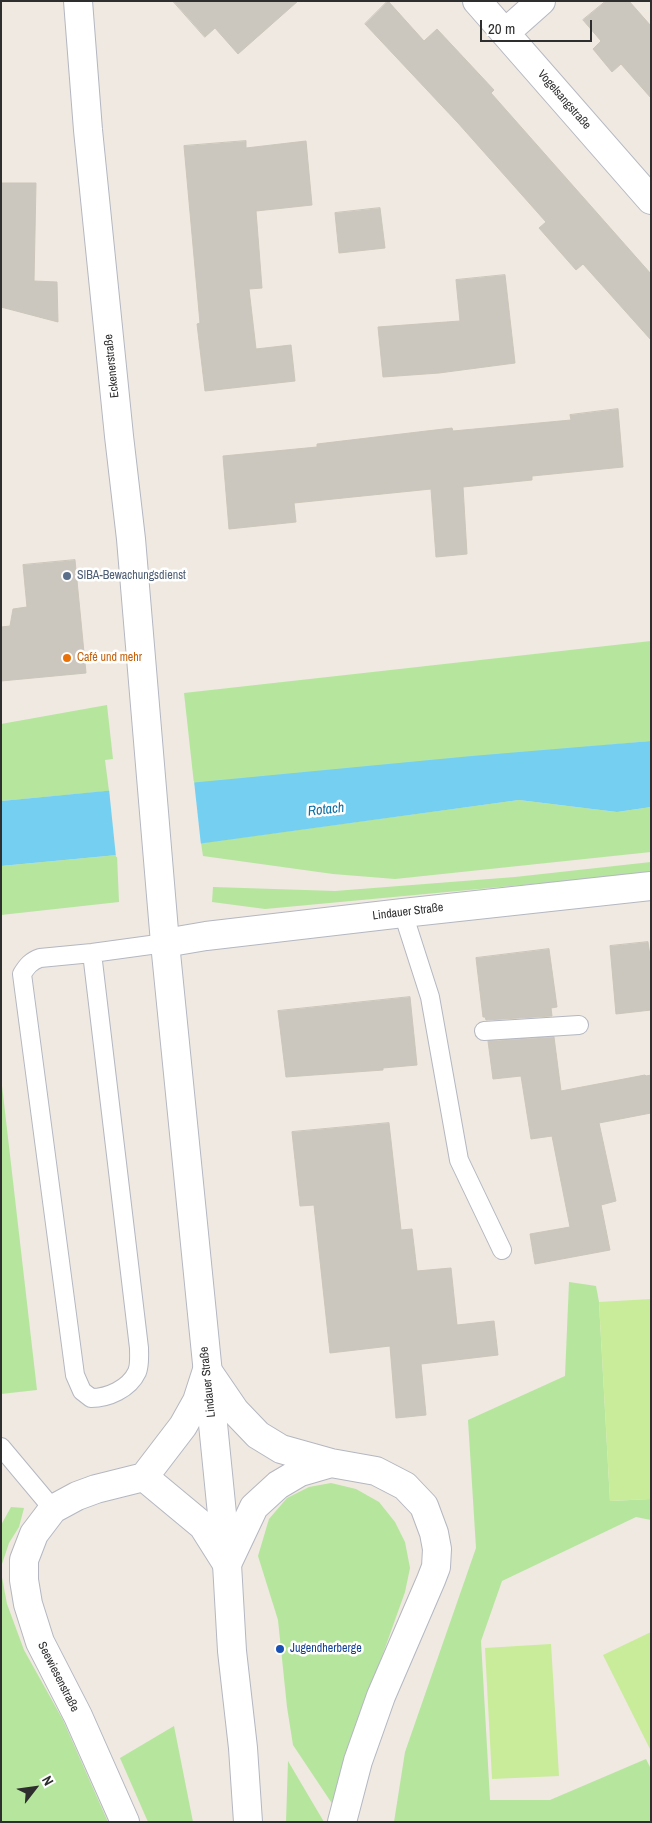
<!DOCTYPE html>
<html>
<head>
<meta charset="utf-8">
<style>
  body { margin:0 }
  #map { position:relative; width:652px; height:1823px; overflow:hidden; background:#efe9e1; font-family:"Archivo Narrow",sans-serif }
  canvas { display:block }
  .frame { position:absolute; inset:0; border:2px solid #2e2e2e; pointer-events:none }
  .north { position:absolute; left:10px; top:1763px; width:50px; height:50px; -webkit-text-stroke:4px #fff; paint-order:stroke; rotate:60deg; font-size:14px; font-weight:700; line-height:20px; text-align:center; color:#2e2e2e }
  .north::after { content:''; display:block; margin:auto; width:18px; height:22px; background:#2e2e2e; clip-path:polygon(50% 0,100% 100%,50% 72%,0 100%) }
  .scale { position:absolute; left:480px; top:20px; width:112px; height:22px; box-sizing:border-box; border:2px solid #2e2e2e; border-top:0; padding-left:6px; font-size:15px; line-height:18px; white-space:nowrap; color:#2e2e2e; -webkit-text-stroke:4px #fff; paint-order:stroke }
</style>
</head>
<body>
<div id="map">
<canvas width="652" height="1823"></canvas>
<div class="frame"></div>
<div class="north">N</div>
<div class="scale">20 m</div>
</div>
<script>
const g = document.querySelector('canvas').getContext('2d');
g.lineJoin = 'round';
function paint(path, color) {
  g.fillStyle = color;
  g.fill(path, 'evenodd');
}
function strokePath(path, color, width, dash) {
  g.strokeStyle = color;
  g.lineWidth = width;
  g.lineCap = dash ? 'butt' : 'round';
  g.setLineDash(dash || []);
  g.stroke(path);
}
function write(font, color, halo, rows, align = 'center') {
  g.font = font + ' "Archivo Narrow",sans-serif';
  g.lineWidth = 5;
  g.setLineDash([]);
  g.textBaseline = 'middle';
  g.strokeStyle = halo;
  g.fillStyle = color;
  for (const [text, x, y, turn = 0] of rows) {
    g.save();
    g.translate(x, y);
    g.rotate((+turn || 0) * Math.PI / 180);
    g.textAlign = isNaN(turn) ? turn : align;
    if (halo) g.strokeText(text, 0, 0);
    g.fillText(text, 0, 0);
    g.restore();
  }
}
const green = new Path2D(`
  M651,641v100l-457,43 -10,-91z
  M107,705l6,54 -8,1 4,31 -108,10v-77z
  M519,800l98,12 34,-5v45l-256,27 -62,-5 -130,-18 -2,-13z
  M117,855l2,47 -118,13v-49z
  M651,862v11l-386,36 -53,-7 1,-15 122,4 180,-14z
  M1,1077l36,313 -36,4z
  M569,1282l27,4 3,16 11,199 41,-2v21l-15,-3 -134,64 -21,60 9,159h60l96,-41 5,10v53h-257l11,-70 71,-204 -8,-128 97,-44z
  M331,1483l25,6 23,13 16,20 10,20 5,26 -5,24 -30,84 -42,129 -40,-60 -6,-38 -9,-87 -20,-64 11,-37 18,-21 22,-11z
  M11,1507l13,1 -5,19 -10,16 -8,24v-42z
  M1,1572l6,32 17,46 39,70 45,102h-107z
  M174,1726l19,96h-45l-28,-64z
  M288,1761l36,61h-38z`);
const pitch = new Path2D(`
  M651,1299v200l-41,2 -11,-199z
  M651,1632v119l-48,-96z
  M551,1644l8,132 -67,3 -7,-131z`);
const water = new Path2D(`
  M651,741v66l-34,5 -98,-12 -402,55 -116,11v-65l471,-45z`);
const pier = new Path2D(`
  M194,781l7,64 -85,12 -7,-68z`);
const building = new Path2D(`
  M173,1h125l-60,53 -23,-26 -10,9z
  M388,1l36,40 13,-12 57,61 -3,3 160,181v66l-68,-76 -7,6 -37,-42 7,-6 -88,-99 -93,-99z
  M606,1h23l22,25v72l-30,-34 -9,8 -19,-23 8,-8 -18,-21z
  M246,141v7l60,-7 6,64 -56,6 6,77 -13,1 7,60 35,-4 4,36 -90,10 -8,-67 3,-1 -16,-177z
  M1,183h35l-2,98 23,1 1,40 -57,-15z
  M380,208l5,40 -46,5 -4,-40z
  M505,275l10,88 -76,10 -56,4 -5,-50 82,-6 -4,-41z
  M618,409l5,58 -91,9v4l-69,7 4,67 -31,3 -5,-68 -137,14 2,19 -67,7 -6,-73 94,-9v-3l135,-16 1,3 118,-11 -1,-5z
  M75,560l11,113 -85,8v-54l9,-1 3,-17 14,-2 -4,-42z
  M648,942l3,21v47l-35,4 -6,-68z
  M549,949l8,58 -6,1 1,8 -66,4 -1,-3h-2l-7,-59z
  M410,997l7,68 -34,3v2l-97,7 -8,-66z
  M554,1037l7,54 84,-16 1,1 5,-1v38l-52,10 17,78 -15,4 9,45 -75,14 -5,-30 40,-7 -18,-91 -21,3 -10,-63 -28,3 -5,-38z
  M389,1123l12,107 11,-1 5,42 34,-3 6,57 37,-4 4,34 -77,9 5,51 -30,3 -6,-72 -60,7 -16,-148 -14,1 -8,-74z`);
const service = new Path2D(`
  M403,913l27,84 29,163 43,90
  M92,953l47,395c0,7 1,17 -2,24 -8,17 -29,26 -46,26l-9,-7 -7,-16 -53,-401c5,-8 9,-13 18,-16l52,-5 73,-10
  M484,1031l95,-6
  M1,1447l52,62`);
const minor = new Path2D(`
  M477,1l174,199
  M505,33l36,-32
  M165,943l41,-7 197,-23 248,-27
  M207,1370l28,41 23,24 23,14 50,14 45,8 29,15 19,20 10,27 3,16 -1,18 -5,13 -50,116 -23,65 -16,61
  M144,1477l59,49 24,38
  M227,1564l27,-57 24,-22 22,-13 31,-9
  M125,1822l-47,-106 -38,-74 -12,-38 -4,-24v-20l10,-26 19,-25 24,-13 19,-7 48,-12 39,-51 14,-25 10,-31`);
const secondary = new Path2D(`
  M78,1l10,129 31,306 12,103 34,404 62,621 5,87 11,97 5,74`);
const markers = [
  [67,576,5,"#5c6f8a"],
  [67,658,5,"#e8710a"],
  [280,1649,5,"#1a4fb4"]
];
const streetNames = [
  ["Vogelsangstraße",564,100,49],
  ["Eckenerstraße",112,366,-96],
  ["Lindauer Straße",408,912,-7],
  ["Lindauer Straße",208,1382,-96],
  ["Seewiesenstraße",58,1677,63]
];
const serviceNames = [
  ["SIBA-Bewachungsdienst",77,576]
];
const foodNames = [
  ["Café und mehr",77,658]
];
const transitNames = [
  ["Jugendherberge",290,1649]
];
const waterNames = [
  ["Rotach",326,810,-6]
];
paint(green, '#b6e59e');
paint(pitch, '#c9ec9a');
paint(water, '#75cff0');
paint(pier, '#efe9e1');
paint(building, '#cbc7bf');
strokePath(building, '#cbc5ba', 1);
strokePath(service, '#b4b7c1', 20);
strokePath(minor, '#b4b7c1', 30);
strokePath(secondary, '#b4b7c1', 30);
strokePath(service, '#fff', 18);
strokePath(minor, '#fff', 28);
strokePath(secondary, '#fff', 28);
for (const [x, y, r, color] of markers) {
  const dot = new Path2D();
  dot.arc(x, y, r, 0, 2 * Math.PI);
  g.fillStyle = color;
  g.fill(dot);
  strokePath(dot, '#fff', 2);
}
write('12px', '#2e2e2e', '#fff', streetNames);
write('12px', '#4e5e75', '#fff', serviceNames, 'left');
write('12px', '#c56008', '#fff', foodNames, 'left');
write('12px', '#164399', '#fff', transitNames, 'left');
write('italic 14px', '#0d6fa3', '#fff', waterNames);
</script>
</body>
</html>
